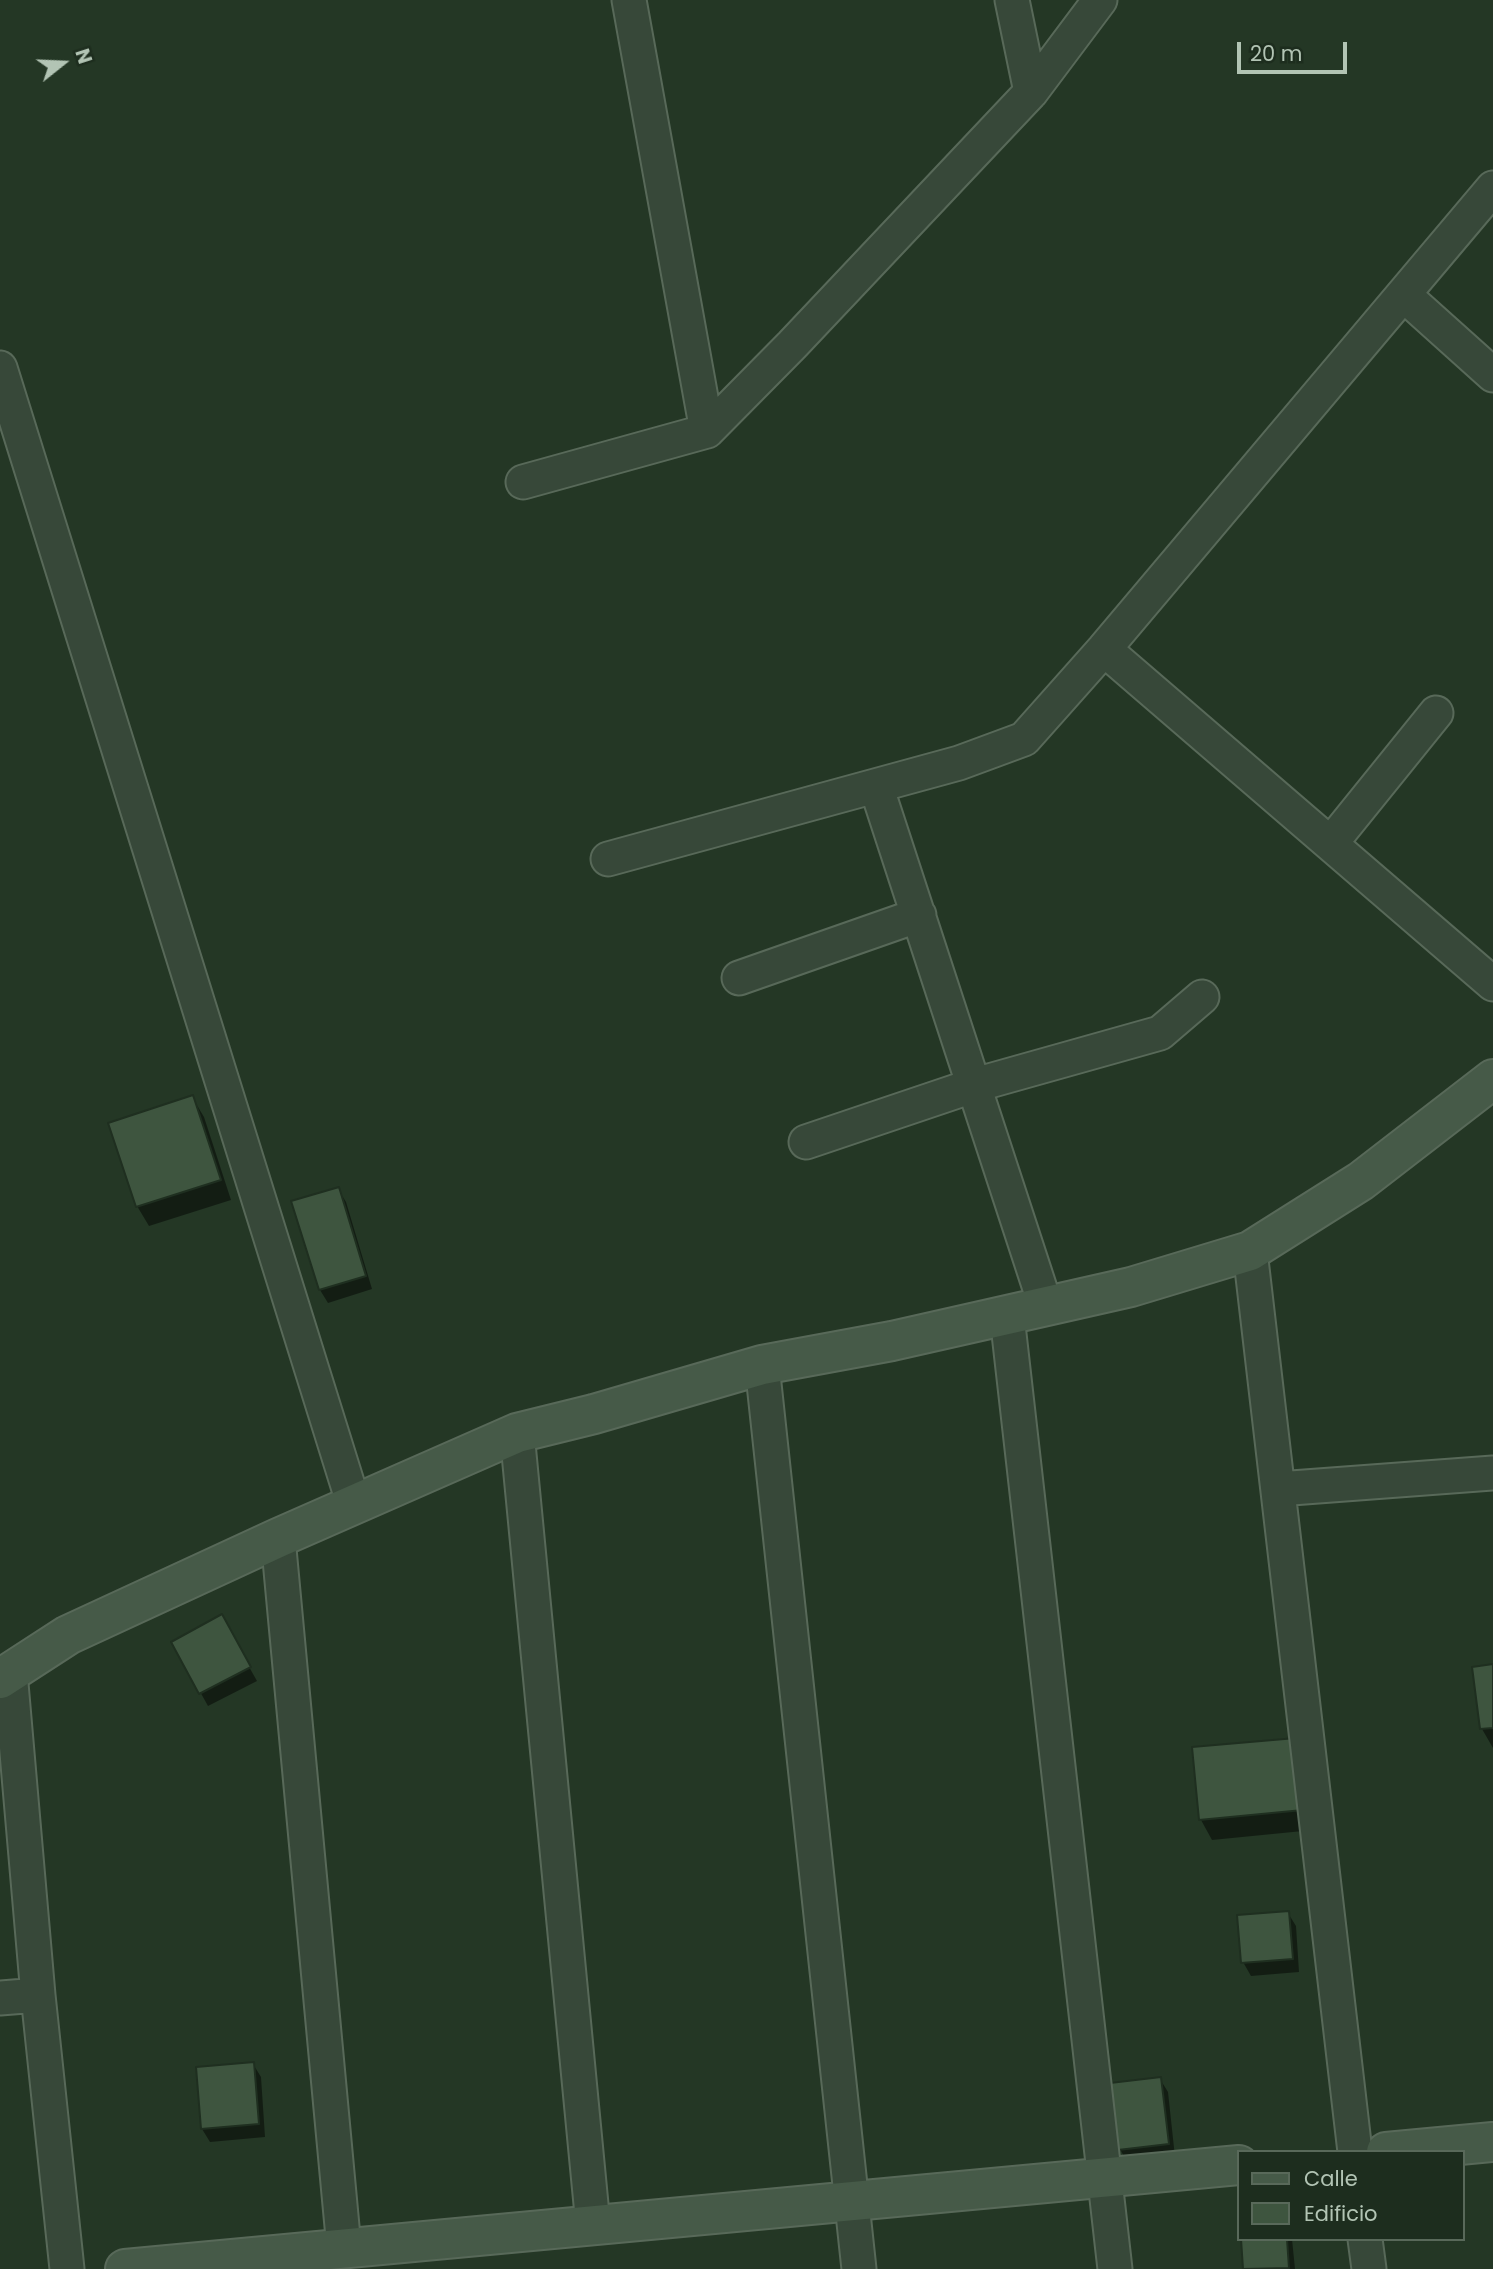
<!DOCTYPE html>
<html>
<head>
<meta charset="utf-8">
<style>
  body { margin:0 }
  #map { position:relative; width:1493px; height:2269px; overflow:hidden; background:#243725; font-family:Poppins,sans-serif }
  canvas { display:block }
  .legend { position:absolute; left:1237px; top:2150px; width:228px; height:91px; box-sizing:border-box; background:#1d2d1e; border:2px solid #59695a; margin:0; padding:9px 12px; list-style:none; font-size:21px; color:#b2c4b4 }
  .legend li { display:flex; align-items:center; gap:14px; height:35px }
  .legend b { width:35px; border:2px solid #59695a }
  .north { position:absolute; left:28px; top:28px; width:70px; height:70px; -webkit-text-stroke:5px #1d2d1e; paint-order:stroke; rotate:72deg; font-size:19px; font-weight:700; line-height:28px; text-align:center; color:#b2c4b4 }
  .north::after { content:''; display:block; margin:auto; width:24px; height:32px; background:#b2c4b4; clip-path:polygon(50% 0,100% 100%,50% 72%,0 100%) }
  .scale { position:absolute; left:1237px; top:42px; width:110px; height:32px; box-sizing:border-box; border:4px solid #b2c4b4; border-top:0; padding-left:9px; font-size:21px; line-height:24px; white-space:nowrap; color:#b2c4b4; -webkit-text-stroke:5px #1d2d1e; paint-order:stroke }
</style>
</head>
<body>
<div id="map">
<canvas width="1493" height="2269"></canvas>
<ul class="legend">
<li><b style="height:9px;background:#465a48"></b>Calle</li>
<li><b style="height:19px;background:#3e553f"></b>Edificio</li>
</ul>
<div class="north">N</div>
<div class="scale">20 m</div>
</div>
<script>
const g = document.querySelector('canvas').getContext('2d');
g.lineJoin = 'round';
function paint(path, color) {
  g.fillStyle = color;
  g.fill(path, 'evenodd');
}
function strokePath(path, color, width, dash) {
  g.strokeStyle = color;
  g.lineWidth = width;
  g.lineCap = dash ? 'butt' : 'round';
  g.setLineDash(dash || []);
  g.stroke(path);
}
const shadow = new Path2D(`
  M192,1097l12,20 27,83 -82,26 -12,-20z
  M338,1189l8,13 26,87 -44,14 -8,-13 -26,-88z
  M221,1617l36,64 -49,25 -35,-63z
  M1493,1666v82l-11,-19 -8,-60z
  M1295,1739l18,91 -101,10 -11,-20z
  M1288,1913l8,13 3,46 -48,4 -8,-14z
  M253,2064l8,13 4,60 -55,5 -8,-13 -4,-60z
  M1160,2079l8,13 7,65 -48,5 -7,-13z
  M1243,2239h49l3,30h-50z`);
const building = new Path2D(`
  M193,1095l28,85 -85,27 -28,-84z
  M339,1187l27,89 -47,14 -28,-89z
  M222,1614l29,53 -52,27 -28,-52z
  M1493,1664v64l-13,1 -8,-62z
  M1296,1738l7,72 -104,10 -7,-73z
  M1289,1911l4,48 -52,4 -4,-48z
  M254,2062l5,62 -58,5 -5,-62z
  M1161,2077l8,67 -51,6 -8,-67z
  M1241,2239h46l2,29 -46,1z`);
const street = new Path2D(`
  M629,0l78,431
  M1012,0l19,92
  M1404,295l89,80
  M0,368l354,1137
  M523,482l184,-51 85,-86 239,-253 69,-92
  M1104,649l389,335
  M876,786l170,521
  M1331,843l105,-130
  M608,859l351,-96 65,-24 80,-90 389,-461
  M739,978l180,-63
  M806,1142l169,-57 185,-52 42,-36
  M1250,1251l105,901
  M1007,1316l108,953
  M762,1365l97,904
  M517,1433l76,792
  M1278,1489l215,-16
  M278,1538l66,710
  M10,1672l28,323 29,274
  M0,1998l38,-3
  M1365,2239l4,30`);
const secondary = new Path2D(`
  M0,1679l68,-44 210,-97 239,-105 77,-19 168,-49 130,-24 239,-54 119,-36 111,-70 132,-102
  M1386,2152l107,-10
  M125,2269l1114,-104`);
paint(shadow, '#0007');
paint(building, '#3e553f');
strokePath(building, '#1f2f20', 2);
strokePath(street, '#586959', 37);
strokePath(secondary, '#586959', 42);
strokePath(street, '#374839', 33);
strokePath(secondary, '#465a48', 38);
</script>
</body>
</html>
